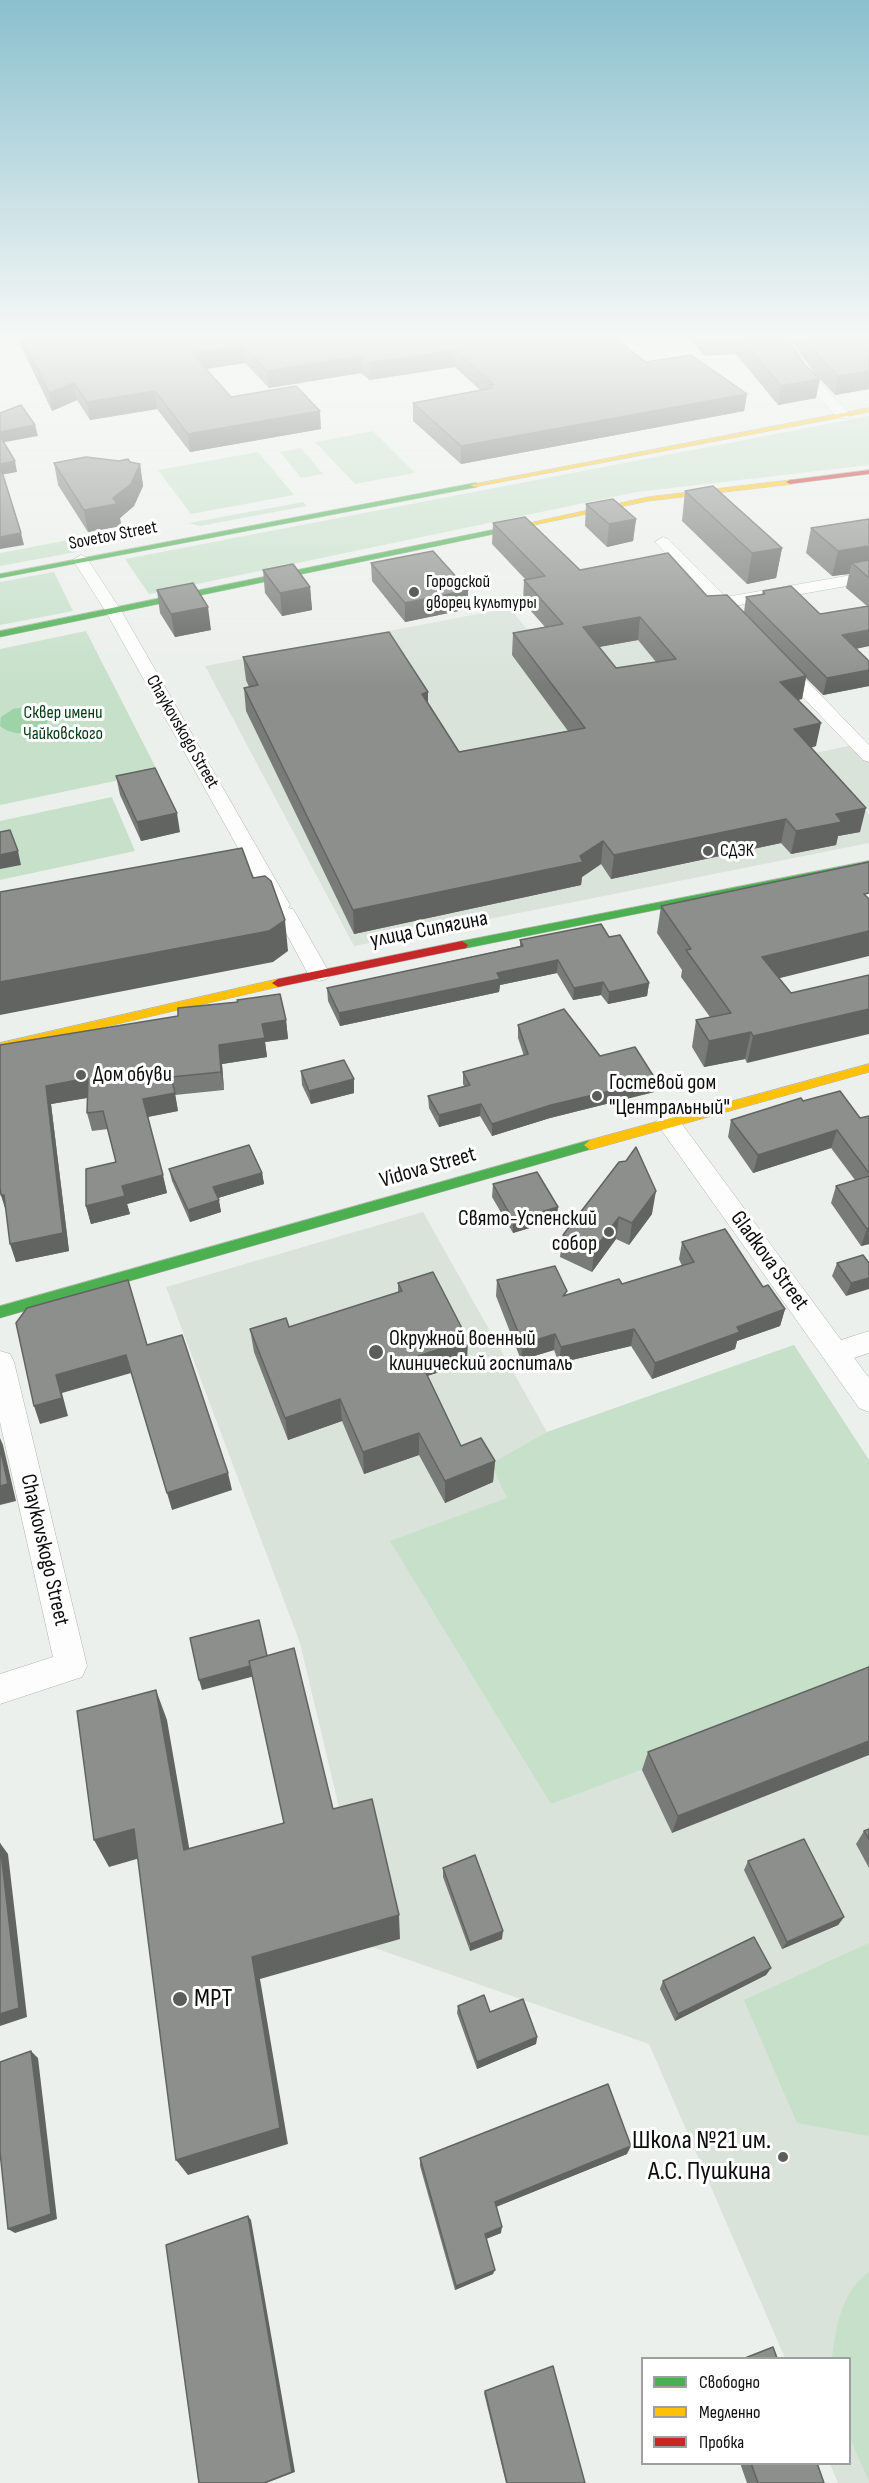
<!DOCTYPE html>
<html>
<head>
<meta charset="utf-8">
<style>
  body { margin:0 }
  #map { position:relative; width:869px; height:2483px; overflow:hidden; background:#ecf0ec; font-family:"Sofia Sans Condensed",sans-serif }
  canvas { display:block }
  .legend { position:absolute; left:641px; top:2357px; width:210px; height:108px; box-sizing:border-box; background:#fff; border:2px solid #9e9f9e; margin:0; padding:8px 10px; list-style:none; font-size:18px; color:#0c0e0c }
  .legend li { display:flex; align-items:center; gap:12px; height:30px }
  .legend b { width:30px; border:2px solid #9e9f9e }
</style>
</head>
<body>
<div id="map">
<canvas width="869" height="2483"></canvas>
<ul class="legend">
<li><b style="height:8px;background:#4caf50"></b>Свободно</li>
<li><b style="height:8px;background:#ffc107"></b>Медленно</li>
<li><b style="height:8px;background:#c62828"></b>Пробка</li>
</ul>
</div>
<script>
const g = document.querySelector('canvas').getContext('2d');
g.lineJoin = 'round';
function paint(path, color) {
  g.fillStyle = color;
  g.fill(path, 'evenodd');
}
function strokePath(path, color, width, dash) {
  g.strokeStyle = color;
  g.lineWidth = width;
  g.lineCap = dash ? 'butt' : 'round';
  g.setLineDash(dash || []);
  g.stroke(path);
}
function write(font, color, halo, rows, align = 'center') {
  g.font = font + ' "Sofia Sans Condensed",sans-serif';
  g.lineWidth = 6;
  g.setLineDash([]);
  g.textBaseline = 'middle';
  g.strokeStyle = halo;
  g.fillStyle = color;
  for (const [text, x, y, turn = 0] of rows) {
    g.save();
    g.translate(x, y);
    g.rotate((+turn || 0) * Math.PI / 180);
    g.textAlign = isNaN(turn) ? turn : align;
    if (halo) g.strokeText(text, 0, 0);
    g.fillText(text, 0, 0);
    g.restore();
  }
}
const built = new Path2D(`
  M509,608l25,29 146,-27 189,204v29l-515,103 -149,-280z
  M858,744l11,12v54l-54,-57z
  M423,1212l124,220 247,-87 75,115v1023h-31l-8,-19h20v-106h-65l-136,-314 -277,-97 -72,-304 -134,-356z`);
const green = new Path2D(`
  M869,416v49l-232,27 -488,102 -24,-35z
  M373,431l42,42 -60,11 -40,-42z
  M301,448l22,26 -22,4 -21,-26z
  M258,452l36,43 -103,19 -33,-44z
  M303,502l4,4 -107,20 -11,-3z
  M69,540l7,12 -76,14v-13z
  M54,572l19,39 -73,14v-43z
  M86,631l72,141 -158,33v-156z
  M112,797l23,54 -135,29v-59z
  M794,1345l75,115v223l-318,121 -161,-263 117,-43 -16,-34 56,-32z
  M869,1943v193l-72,-13 -53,-123z
  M869,2272v210l-19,-44v-80h-18c4,-31 9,-66 37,-86z`);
const water = new Path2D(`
  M29,706l19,6 2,7c-10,16 -36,19 -50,7l1,-9 12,-8z`);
const street = new Path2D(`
  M775,340h12l27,36 34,36 2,3 -2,3h-10l-34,-36z
  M663,537l5,2 58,58 143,-25v10l-135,24 12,13 -8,5 -6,-2 -74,-77 -3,-3z
  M81,555l5,2 36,55 168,293 -2,3 5,1 3,5 34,60 -3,5 -8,2 -8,-2 -3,-5 -32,-60 2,-3 -5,-2 -3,-4 -164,-293 -33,-52z
  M780,658l6,1 83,86v17l-6,-2 -89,-93 -3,-4 3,-4z
  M668,1114l8,2 165,224 28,-9v22l-15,5 15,20v34l-10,-4 -199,-280 -4,-6 4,-6z
  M0,1351l10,3 4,8 73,304 -5,11 -82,27v-30l53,-17 -53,-235z`);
const fast = new Path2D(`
  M474,483h3v4l-477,91v-4z
  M501,528h3v4l-504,105v-6z
  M869,861v6l-407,82 -6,-4 6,-4z
  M590,1140l6,5 -1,3 -595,170v-12z`);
const slow = new Path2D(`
  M869,408v4l-395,75 -4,-2z
  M790,480h3v4l-145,17 -147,31 -4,-2 151,-33z
  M278,979l4,1v6l-282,65v-8z
  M869,1064v8l-279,78 -6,-5 6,-5z`);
const jam = new Path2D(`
  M869,470v4l-79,10 -4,-2 4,-2z
  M462,941l6,4 -2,3 -188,39 -6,-4 6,-4z`);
const wall = new Path2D(`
  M18,340h599l29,22 101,32 -3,17 -283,53 -48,-43v-18l67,-13 -25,-23 -86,13 -8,-7 -92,15 -24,-25 -39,6 25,28 90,32 -131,23 -33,-43 -67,11 -13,-20 -25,11z
  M691,340h97l28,58 -38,7 -42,-51 -32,2z
  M790,340h79v49l-34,6 -19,-20z
  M119,461l21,3 3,22 -9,20 -14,12 1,8 -33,6 -30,-47 -4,-22z
  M685,491l97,57 -6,30 -29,6 -65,-63z
  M586,504l50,15 -3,22 -26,6 -22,-21z
  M869,519v127l-13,3 13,12v25l-46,9 -17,-17 -4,21 -4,1 18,46 -5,2 49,84 -22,4 -2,9 -45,9 -10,-11 -170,36 -10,-15 -19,13 -1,8 -227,49 -108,-223 -2,-23 5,-1 -3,-7 -3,-23 185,35v11l31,49 109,-21 -56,-76 1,-22 32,-6 -22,-25 1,-22h2l-34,-36 1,-21 87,47 127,26 37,16 2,-15 16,-3 1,-3 57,23 47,-8 -21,-18 3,-14 -17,2 -26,-23 5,-25zM638,640l18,22 -40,6 -17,-21z
  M371,563l97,46 -63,13 -33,-41z
  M263,570l47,17 2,23 -30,6 -17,-23z
  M157,590l54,40 -36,7 -15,-24z
  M116,776l64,56 -39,9 -21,-46z
  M661,906l118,72 -32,85 -2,-4 -41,8 -12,-20 4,-27 14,-3 -29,-40 1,-7 -25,-37z
  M609,937l40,46 -2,13 -39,8 -7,-9 -28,5 -16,-27 -57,12 -1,7 -159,34 -12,-25 -1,-13 193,-42v-6z
  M286,1020l2,19 -23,3 2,15 -45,7 2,26 -49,5 3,16 -30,6 19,76 -40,11 3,10 -39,10 -5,-18 30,-44 -8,-33 -16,2 -5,-18v-15l-36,6 18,147 -53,11 -10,-51 -5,-16 -1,-150z
  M518,1025l82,31 56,24 -2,12 -104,26 -58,18 -12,-20 -41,11 -10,-19 -1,-12 36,-10 -1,-2v-12l61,-16 -6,-18z
  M301,1071l53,8v14l-43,11 -9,-19z
  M803,1101l57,17 9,-2v128l-8,2 -30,-43 5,-17 19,-6 -24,-32 -78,25 -25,-36 3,-17z
  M619,1162l33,52 -23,31 -13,-6 -24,33 -32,-15 3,-22z
  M169,1169l93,4 2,11 -46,14 3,14 -31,10 -18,-41z
  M493,1184l65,23 -2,13 -43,13 -21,-36z
  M682,1242l81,45 22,22 -5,17 -43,15 -2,8 -83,30 -21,-33 -72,17 -5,-13 -33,10 -25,-64 1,-16 69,15 56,-11 60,-18 -3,-7z
  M837,1263h32l-23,33 -14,-20z
  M398,1283l69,80 -40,13 34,70 34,15 -2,21 -48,21 -26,-48 -55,19 -22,-53 -54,19 -34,-88 -4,-23 39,-2 109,-34z
  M869,1667l-197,166 -30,-63 6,-18z
  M869,1829v39l-13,-24 8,-13z
  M748,1861l96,56 -6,8 -56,24 -38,-79z
  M443,1868l59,71 -32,12 -27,-74z
  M771,1968l-5,7 -91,46 -15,-32 3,-8z
  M458,2006l32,6 47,25 -1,7 -59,25 -20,-56z
  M627,2154l-131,53 5,26 -15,6 7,35 -38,16 -35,-124v-8z
  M485,2391l100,92h-79l-22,-90z
  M740,2463h77l7,20h-77z`);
const shadedWall = new Path2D(`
  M243,346l2,17 -51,7 -2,-17z
  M455,350v17l-86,13v-17z
  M361,356v17l-92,15 -2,-17z
  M869,371v18l-34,6 3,-19z
  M820,379l-4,19 -38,7 3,-19z
  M74,383l3,17 -25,11 -3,-18z
  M155,391l2,18 -67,11 -3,-18z
  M747,394l-3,17 -283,53v-18z
  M320,411l1,18 -131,23 -2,-18z
  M35,425l3,11 -38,7v-11z
  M15,461l2,11 -17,3v-11z
  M140,464l3,22 -9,20 -14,12 1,8 -33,6 -4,-22 29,-12z
  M636,519l-3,22 -26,6 2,-23z
  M21,533l3,12 -24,4v-12z
  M869,546v24l-17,-7 -3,11 -17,2 6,-25z
  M782,548l-6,30 -29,6 5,-31z
  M310,587l2,23 -30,6 -2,-23z
  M468,590v19l-63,13v-19z
  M208,607l3,23 -36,7 -4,-23z
  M640,617l-2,23 -56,10 1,-23z
  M869,630v16l-31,6 4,-17z
  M869,670v16l-46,9 4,-17z
  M806,676l-4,23 -27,6 5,-23z
  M428,692v23l-6,-21z
  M821,723l-5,23 -27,6 5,-23z
  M866,808l-6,24 -22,4 -2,9 -45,9 5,-23 40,-17z
  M177,813l3,19 -39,9 -4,-19z
  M786,819l-5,24 -170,36 3,-24z
  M603,841l-2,23 -19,13 -1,8 -227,49 -1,-24 227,-54z
  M18,851l3,14 -21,4v-14z
  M285,920l3,31 -15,11 -273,53v-33z
  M869,931v25l-113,28 6,-27z
  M558,960l-1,13 -57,12 -1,7 -159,34 -1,-13 158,-40z
  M603,982l-2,13 -28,5 1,-12z
  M649,983l-2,13 -39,8 1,-12z
  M869,1009v25l-122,29 6,-27z
  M286,1020l2,19 -23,3 2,15 -45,7 2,26 -3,-18 -2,-27 43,-21z
  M751,1032l-6,27 -41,8 5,-26z
  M88,1078l4,19 -41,7 18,147 -53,11 -6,-18 36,-158z
  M354,1079v14l-43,11 -2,-13z
  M656,1080l-2,12 -104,26 -58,18v-12l59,-19z
  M175,1093l3,18 -31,6 -4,-18z
  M481,1104l-1,12 -41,11v-12z
  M837,1130l-6,18 -78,25 5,-18z
  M262,1173l2,11 -49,15 -2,-12z
  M163,1175l4,18 -40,11 3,10 -39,10 -5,-18 36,-20z
  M656,1191l-4,23 -23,31 3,-22z
  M1,1195h3l3,19z
  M219,1200l2,12 -31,10 -2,-12z
  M558,1207l-2,13 -43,13v-13z
  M619,1217l-3,22 -24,33 2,-22z
  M869,1228v16l-8,2 6,-17z
  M869,1278v11l-23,7 5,-13z
  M785,1309l-5,17 -43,15 -2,8 -83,30 3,-16 82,-36z
  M634,1329l-3,17 -72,17 2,-16z
  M555,1334l-1,16 -33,10 2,-16z
  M468,1340l-1,23 -49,16v-23z
  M126,1355l5,18 -69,20 6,23 -28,8 -6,-18 22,-31z
  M340,1399l2,22 -54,19 -3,-22z
  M419,1433v22l-55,19 -1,-22z
  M0,1438l3,7 13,56 -16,4z
  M495,1461l-2,21 -48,21v-22z
  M228,1473l4,17 -60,20 -5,-17z
  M268,1661l2,11 -68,18 -3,-10z
  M156,1690l11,30 27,156 -10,-26z
  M869,1741v14l-197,78 6,-17z
  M134,1829l13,27 -38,11 -15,-27z
  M0,1843l8,11 19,163 -27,9z
  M399,1915l1,24 -140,40 28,165 -100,31 -12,-15 76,-203z
  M844,1917l-6,8 -56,24 5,-7z
  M503,1931l-1,8 -32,12v-7z
  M771,1968l-5,7 -91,46 3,-7z
  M537,2037l-1,7 -59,25v-7z
  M31,2051l7,7 19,161 -42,14 -7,-4z
  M631,2146l-4,8 -134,54 2,-6z
  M248,2216l3,4 44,252 -29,11h-2z
  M502,2227l-1,6 -18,7 2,-6z
  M495,2270l-2,4 -38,16 1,-4z`);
const building = new Path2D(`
  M23,340h594l29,22 45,-7 56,39 -286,52 -48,-43 79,-15 -3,-3h5l-39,-35 -86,13 -8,-7 -94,15 -24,-25 -51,7 39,44 65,-11 24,25 -132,23 -33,-43 -68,11 -13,-19 -25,10z
  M742,340h46l17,25 15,14 -39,7z
  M807,340h62v31l-31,5 -19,-20z
  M21,405l14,20 -35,7v-19z
  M0,436l15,25 -15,3z
  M86,457l33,4 9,-2 2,3 10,2 -9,20 -18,14 4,6 -33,6 -30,-47z
  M0,469l3,6 18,58 -21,4z
  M713,486l69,62 -30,5 -67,-62z
  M613,499l23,20 -27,5 -23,-20z
  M525,517l55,53 88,-17 39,43 20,-1 79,81 -26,6 41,41 -27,6 72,79 -30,6 6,8 -46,9 -10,-12 -172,36 -11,-14 -23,15 3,6 -230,48 -109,-222 14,-3 -15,-28 146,-25 39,60 -6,2 37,58 126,-24 -72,-95 50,-9 -39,-44 21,-4 -52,-53zM640,617l36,42 -60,9 -33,-41z
  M869,519v27l-31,5 -27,-23z
  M433,551l35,39 -63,13 -34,-40z
  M869,560v18l-17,-15z
  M293,564l17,23 -30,6 -17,-23z
  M193,583l15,24 -37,7 -14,-24z
  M791,586l29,28 49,-8v24l-27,5 27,26v9l-42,8 -81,-81 19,-3 -2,-3z
  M155,768l22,45 -40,9 -21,-46z
  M10,830l8,21 -18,4v-23z
  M242,848l11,30 12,-2 6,5 14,39 -16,11 -269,51v-90z
  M869,862v31l-5,1 5,5v32l-107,26 29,36 78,-18v34l-116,27 -2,-4 -42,9 -13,-21 35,-7 -45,-63 5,-1 -30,-43z
  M601,924l8,13 11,-2 29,48 -40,9 -6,-10 -29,6 -16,-28 -61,13 3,6 -161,34 -12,-25 196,-42 -3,-6z
  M280,994l6,26 -24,4 3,14 -46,7 2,27 -50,5 4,16 -32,6 20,76 -41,11 3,10 -39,10v-37l30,-7 -13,-51 -16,2 1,-35 -42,8 17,147 -53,11 -6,-49h-3l-1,-8v-142l178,-29v-8l60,-6 -1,-2z
  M564,1009l36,47 35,-9 21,33 -105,25 -59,19 -11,-20 -42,11 -11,-19 42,-11 -7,-13 65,-18 -10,-29z
  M344,1060l10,19 -45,12 -8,-20z
  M840,1091l20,27 9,-2v57l-32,-43 -79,25 -27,-35 70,-22 2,3z
  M249,1145l13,28 -49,14 6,13 -31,10 -19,-41z
  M636,1147l20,44 -24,32 -13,-6 -25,33 -31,-15 56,-73 7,-1z
  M537,1172l21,35 -45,13 -20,-36z
  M869,1176v52l-2,1 -31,-43z
  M725,1229l38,58 5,-2 17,24 -48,18 3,5 -85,31 -21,-34 -73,18 -6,-13 -32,10 -26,-64 58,-14 12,25 -4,5 56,-17 3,5 72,-22 -12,-20z
  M863,1255l6,8v15l-18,5 -14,-20z
  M433,1272l35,68 -50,16 43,90 20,-8 14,23 -50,20 -26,-48 -56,19 -23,-53 -55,19 -35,-89 36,-11 3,9 113,-36 -4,-8z
  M128,1280l19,65 35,-10 46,138 -61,20 -41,-138 -70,20 6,23 -28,8 -18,-83 11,-15z
  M0,1448l8,36 -8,2z
  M259,1620l8,36 -18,5 1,5 -51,14 -9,-42z
  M294,1648l39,161 39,-10 27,116 -147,42 28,171 -104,32 -42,-331 -40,11 -17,-129 79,-21 28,160 100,-27 -35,-162z
  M869,1667v74l-191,75 -30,-64z
  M869,1829v10l-5,-8z
  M804,1839l40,78 -57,25 -39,-81z
  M0,1844l19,164 -19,6z
  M475,1855l28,76 -33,13 -27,-76z
  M754,1937l17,31 -93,46 -15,-33z
  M484,1995l6,17 33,-13 14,38 -60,25 -19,-56z
  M31,2051l20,163 -43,15 -8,-77v-90z
  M608,2084l23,62 -136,56 7,25 -17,7 10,36 -39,16 -36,-128z
  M248,2216l44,256 -28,11h-65l-33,-238z
  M773,2347l4,11h-32z
  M553,2366l32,117h-78l-22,-92z
  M751,2463h66l7,20h-66z`);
const markers = [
  [414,592,6,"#5a5d5a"],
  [708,851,6,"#5a5d5a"],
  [81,1075,6,"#5a5d5a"],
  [597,1096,6,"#5a5d5a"],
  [609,1232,6,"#5a5d5a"],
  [376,1352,8,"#5a5d5a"],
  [180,1999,8,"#5a5d5a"],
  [783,2157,6,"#5a5d5a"]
];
const farStreetnames = [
  ["Sovetov Street",113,536,-11],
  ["Chaykovskogo Street",182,732,60]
];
const farPoinames = [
  ["Городской",426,582],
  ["дворец культуры",426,603],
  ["СДЭК",720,851]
];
const farParknames = [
  ["Сквер имени",63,713],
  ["Чайковского",63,734]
];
const streetNames = [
  ["улица Сипягина",429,930,-11],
  ["Vidova Street",428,1168,-16],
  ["Gladkova Street",769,1261,54],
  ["Chaykovskogo Street",44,1550,77]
];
const poiNames = [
  ["Дом обуви",93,1075],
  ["Гостевой дом",609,1083],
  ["\"Центральный\"",609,1108],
  ["Свято-Успенский",597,1219,"right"],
  ["собор",597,1244,"right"],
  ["Окружной военный",389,1339],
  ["клинический госпиталь",389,1364]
];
const nearPoinames = [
  ["МРТ",194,1999],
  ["Школа №21 им.",771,2141,"right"],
  ["А.С. Пушкина",771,2172,"right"]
];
paint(built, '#d9e3da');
paint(green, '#c6e0c9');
paint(water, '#9ed3a7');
strokePath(street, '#b0b3b0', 1);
strokePath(fast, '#b0b3b0', 1);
strokePath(slow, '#b0b3b0', 1);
strokePath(jam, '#b0b3b0', 1);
paint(street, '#fcfdfc');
paint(fast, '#4caf50');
paint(slow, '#ffc107');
paint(jam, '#c62828');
paint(wall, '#787b78');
paint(shadedWall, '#626462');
paint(building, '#8c8f8c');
strokePath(building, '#626462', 1.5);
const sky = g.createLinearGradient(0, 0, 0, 688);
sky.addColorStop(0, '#8ac0ce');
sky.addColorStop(0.49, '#f6f8f6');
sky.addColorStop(1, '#f6f8f600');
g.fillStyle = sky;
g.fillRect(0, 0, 869, 688);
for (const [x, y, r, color] of markers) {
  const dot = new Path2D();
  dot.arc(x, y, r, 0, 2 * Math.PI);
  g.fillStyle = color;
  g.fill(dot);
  strokePath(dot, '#fff', 2);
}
write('18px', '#0c0e0c', '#fff', farStreetnames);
write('18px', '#0c0e0c', '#fff', farPoinames, 'left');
write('18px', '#003a12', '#fff', farParknames);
write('22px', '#0c0e0c', '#fff', streetNames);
write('22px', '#0c0e0c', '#fff', poiNames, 'left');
write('27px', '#0c0e0c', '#fff', nearPoinames, 'left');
</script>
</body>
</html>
